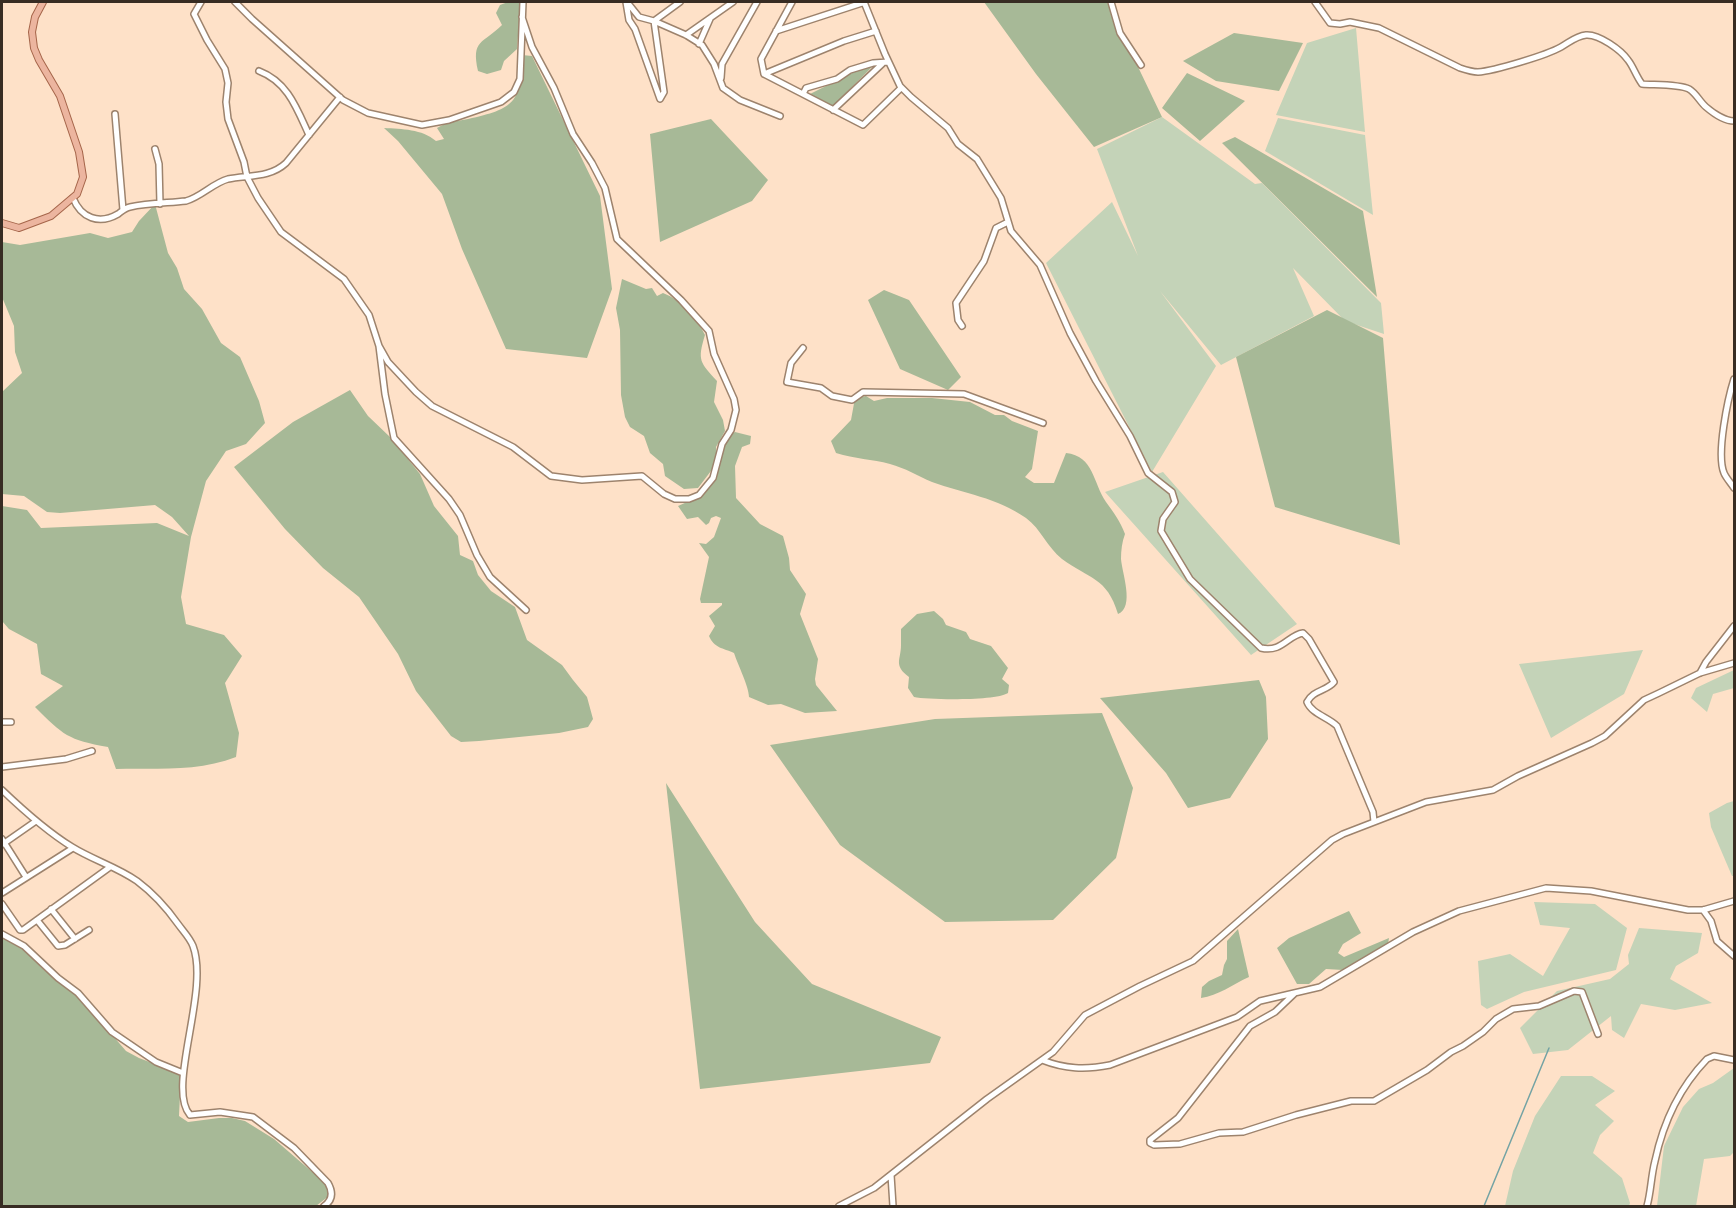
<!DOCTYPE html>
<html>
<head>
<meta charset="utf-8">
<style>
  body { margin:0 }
  #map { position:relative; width:1736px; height:1208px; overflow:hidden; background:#fee1c8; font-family:"Libre Baskerville",serif }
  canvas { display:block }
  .frame { position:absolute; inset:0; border:3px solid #372c23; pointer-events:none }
</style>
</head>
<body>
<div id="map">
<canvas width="1736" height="1208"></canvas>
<div class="frame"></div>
</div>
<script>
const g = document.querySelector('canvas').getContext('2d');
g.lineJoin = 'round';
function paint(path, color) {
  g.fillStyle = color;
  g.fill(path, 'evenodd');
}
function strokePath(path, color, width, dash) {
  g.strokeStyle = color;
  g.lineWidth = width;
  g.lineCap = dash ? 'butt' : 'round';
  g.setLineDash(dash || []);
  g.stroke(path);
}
const green = new Path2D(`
  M1356,28l9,104 -89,-17 31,-72z
  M1162,117l93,67 7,-1 119,120 3,31 -39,-13 -52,-53 21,48 -93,49 -61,-74 56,75 -64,106 -106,-209 66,-61 26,54 -41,-107z
  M1278,118l87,17 8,80 -108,-64z
  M1163,472l134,152 -46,31 -146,-163z
  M1643,650l-19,44 -73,44 -32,-74z
  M1734,670v18l-21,6 -6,18 -16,-14 5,-10z
  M1734,801v75h-2l-21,-49 -2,-14 18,-10z
  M1534,902l61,2 32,24 -11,42 -92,22 -37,17 -6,-4 -3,-44 32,-7 33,22 27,-48 -30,-3z
  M1639,928l63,5 -4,20 -22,13 -6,13 42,24 -37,7 -34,-6 -17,34 -12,-8 -1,-14 -43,34 -35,4 -13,-26 37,-37 53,-12 19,-15 -1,-9z
  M1734,1068v84l-4,4 -26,3 -8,47h-39l7,-60 19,-39 16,-18 14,-6z
  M1561,1076h31l23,15 -20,14 19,16 -14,14 -7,18 29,25 8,25 -1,3h-124l8,-35 22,-55z`);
const forest = new Path2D(`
  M508,2h11l1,7 -3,40 -13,12 -3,9 -14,4 -9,-3c-7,-32 5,-27 24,-46l-6,-12 4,-8z
  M984,2h123l55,115 -68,30 -58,-73z
  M1234,33l69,10 -24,48 -63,-10 -33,-20z
  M522,55l10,1 68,140 12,93 -25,69 -81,-9 -44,-100 -20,-55 -44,-53 -14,-13c18,1 38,1 52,13l8,-2 -7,-11c10,-6 20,-7 31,-9 46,-10 54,-17 54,-64z
  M873,66l-40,40 -23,-12 52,-26z
  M1187,73l58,28 -45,40 -38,-33z
  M711,119l57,61 -16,21 -92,41 -10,-108z
  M1235,137l128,74 14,86 -155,-154z
  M155,204l13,49 9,15 7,21 18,20 19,34 19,14 19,44 6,22 -19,21 -20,7 -20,30 -15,56 -10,60 5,27 38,11 18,21 -17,27 14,50 -3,24c-38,15 -80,11 -120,12l-8,-22c-40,-7 -45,-12 -73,-40l28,-21 -22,-12 -4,-30 -28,-15 -7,-8v-115l25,4 14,18 116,-5 32,13 -17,-19 -17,-12 -95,8 -13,-1 -23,-16 -22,-2v-102l20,-19 -7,-21 -1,-26 -12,-29v-55l18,3 70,-12 18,5 24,-6 7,-11z
  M622,279l24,10 6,-1 5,8 6,-3c20,8 33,24 42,42 -8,26 -5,27 12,46l-3,21 9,18 2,11 -9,16 1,16 -19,25 -14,1 -19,-13 -2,-12 -13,-11 -6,-17 -14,-9 -5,-10 -4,-22 -1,-65 -4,-22z
  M884,290l25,10 52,77 -13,13 -48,-21 -32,-69z
  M1327,310l56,28 17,207 -125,-38 -39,-150z
  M350,390l18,26 22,21 30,37 14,32 24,30 2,19 13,6 5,14 13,16 24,16 12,33 35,25 11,15 14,17 6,22 -5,8 -29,6 -80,8 -18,1 -10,-6 -35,-45 -18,-37 -39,-57 -36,-29 -38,-39 -51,-62 59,-45z
  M866,396l8,5 13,-3h45l38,4 25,13h9l8,6 26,10 -6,38 -7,8 9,6h20l12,-30c28,3 27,30 40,49 8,11 14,19 19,32 -3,8 -4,16 -4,25 1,14 14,48 -3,55 -11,-37 -29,-35 -56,-55 -15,-12 -21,-30 -36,-41 -28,-20 -63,-25 -94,-36 -14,-6 -27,-14 -42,-18 -18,-5 -35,-5 -54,-11l-5,-12 20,-21 4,-22z
  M735,432l16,4 -1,8 -8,3 -7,19 1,32 24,26 23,12 6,22 1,12 16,24 -6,20 18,45 -3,20 1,6 21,26 -32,2 -24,-9 -13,1 -19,-8c0,-10 -11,-32 -15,-44 -11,-5 -20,-5 -25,-17l6,-10 -6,-10 13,-11v-2h-21l-1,-4 9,-42 -10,-14 7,1 8,-7 7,-19 -5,-2 -5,2 -2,5 -3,2 -8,-8 -11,2 -9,-13 25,-11 15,-24 5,-27 7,-9z
  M934,611l9,8 3,6 20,7 4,7 21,7 17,22 -6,11 7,6 -1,8c-12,8 -79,7 -94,4l-6,-9 1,-11c-16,-12 -8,-17 -8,-32 0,-5 0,-11 0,-16l16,-15z
  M1259,680l7,17 2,42 -38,59 -42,10 -22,-35 -66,-75z
  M1102,713l31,75 -17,70 -63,62 -108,2 -105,-77 -70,-100 165,-26z
  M666,783l89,139 57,62 129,53 -11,26 -230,26z
  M1349,911l12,22 -18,11 -5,9 6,4 45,-19 -1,6 -45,26 -17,-1 -17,15h-12l-20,-36 12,-10z
  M1238,929l11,48c-16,7 -31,19 -48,21l1,-11 7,-6 13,-6 2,-10 3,-6v-18z
  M2,937l20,10 22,23 38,30 44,51 13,7 42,16 -2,42 9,6 31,-4h13l13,3 29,18 51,44 4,13 -13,10h-314z`);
const stream = new Path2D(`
  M1484,1206l65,-158`);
const minor = new Path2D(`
  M201,2l-7,12 13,26 18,29 3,14 -2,19 2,17 16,43 3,15 11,21 23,34 63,47 25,36 10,31 6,48 9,44 55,61 11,16 17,40 13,22 36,33
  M235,2l17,17 91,81 25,13 54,12 27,-5 52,-18 13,-10 6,-13 3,-77
  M626,2l3,18 6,9 25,70 4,-7 -10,-71 26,-19
  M627,2l12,15 15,4 32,14 16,10 12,19 9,24 17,12 40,16
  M792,2l-31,57 3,15 99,51 38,-37
  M864,2l21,52 15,32 11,11 37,31 10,16 19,15 24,39 10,33 29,34 30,68 26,48 34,55 18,37 24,19 3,10 -12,17 -2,12 29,48 71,69c21,5 27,-13 42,-15l6,6 25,43c-7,9 -21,8 -27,20 5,12 21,15 30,24l36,86 1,10
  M1111,2l9,31 21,32
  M1315,2l15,21 10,1 10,-2 29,6 81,40c6,2 12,4 18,4 16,-1 69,-17 83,-25 9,-5 15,-11 25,-12 13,-1 35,15 42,25 5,6 8,16 14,24 12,1 37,0 47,5 7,4 11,13 17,18 7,6 19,14 28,14
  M776,31l89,-29
  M686,35l47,-33
  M699,44l11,-25
  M259,71c29,11 38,38 50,64
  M764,74l80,-33 32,-10
  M721,78l1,-14 35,-62
  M804,92l2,-4 31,-9 13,-9 23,-7 15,-1
  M833,110l49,-46
  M115,114l8,96
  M155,149l4,15 1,40
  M73,198c8,20 26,27 45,16 4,-3 7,-6 12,-7 18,-4 38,-4 56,-6 15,-4 27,-18 42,-22 20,-4 42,-1 58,-16l54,-66
  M962,326l-4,-6 -2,-17 28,-42 12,-33 12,-6
  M379,346l9,16 28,30 16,14 81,41 38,29 31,4 60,-4 22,18 11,5h14l10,-4 14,-17 9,-34 9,-14 5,-20 -2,-11 -20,-45 -5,-23 -28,-31 -64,-61 -12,-51 -13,-25 -19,-29 -19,-46 -22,-41 -10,-30
  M803,348l-12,15 -4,19 34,6 11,8 20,4 11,-8 101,2 79,29
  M1734,379c-6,19 -18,75 -10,94 2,5 7,10 10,15
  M1700,673l6,-11 28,-36
  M2,722h9
  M2,767l64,-8 26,-8
  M2,790c22,21 44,41 70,57 21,13 45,20 65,34 16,12 29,26 41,43 5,7 12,14 15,22 17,45 -27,142 -3,169l30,-3 33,5 41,31 34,35c5,9 5,17 -4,23
  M2,839l24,38
  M3,844l33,-23
  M2,893l71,-45
  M2,904l18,26h3l87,-63
  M51,909l24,30
  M1703,910l8,11 6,20 17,15
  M37,920l21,26 7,-1 24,-15
  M2,934l22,12 34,32 20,15 34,39 44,30 27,11
  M1295,993l-20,19 -25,14 -72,92 -28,22v3l4,2 26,-1 39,-11 24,-1 53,-17 55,-14h23l53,-31 24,-18 12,-6 20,-14 13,-13 17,-10 26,-3 35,-15 8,1 16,42
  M1042,1060c23,9 43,10 68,5l127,-48 23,-16 60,-14 93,-55 46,-21 87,-23 45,3 97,19h15l31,-9
  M891,1175l2,31
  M839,1206l35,-18 113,-89 66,-47 32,-37 55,-29 53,-25 139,-121 11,-6 83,-32 67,-12 25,-14 74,-33 13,-7 39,-36 15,-7 41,-20 34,-10
  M1647,1206c4,-14 4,-30 8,-45 8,-38 25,-74 52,-102l7,-3 20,4`);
const major = new Path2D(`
  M2,223l17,5 32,-12 26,-22 6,-17 -4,-25 -19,-56 -21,-36 -5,-12 -2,-16 3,-15 8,-15`);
paint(green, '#c4d3b8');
paint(forest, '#a7b997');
strokePath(stream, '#74a3a4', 1.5);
strokePath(minor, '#9d836d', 8);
strokePath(major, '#a5654a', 8);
strokePath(minor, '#fff', 5);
strokePath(major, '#ecb59f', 6);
</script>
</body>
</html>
